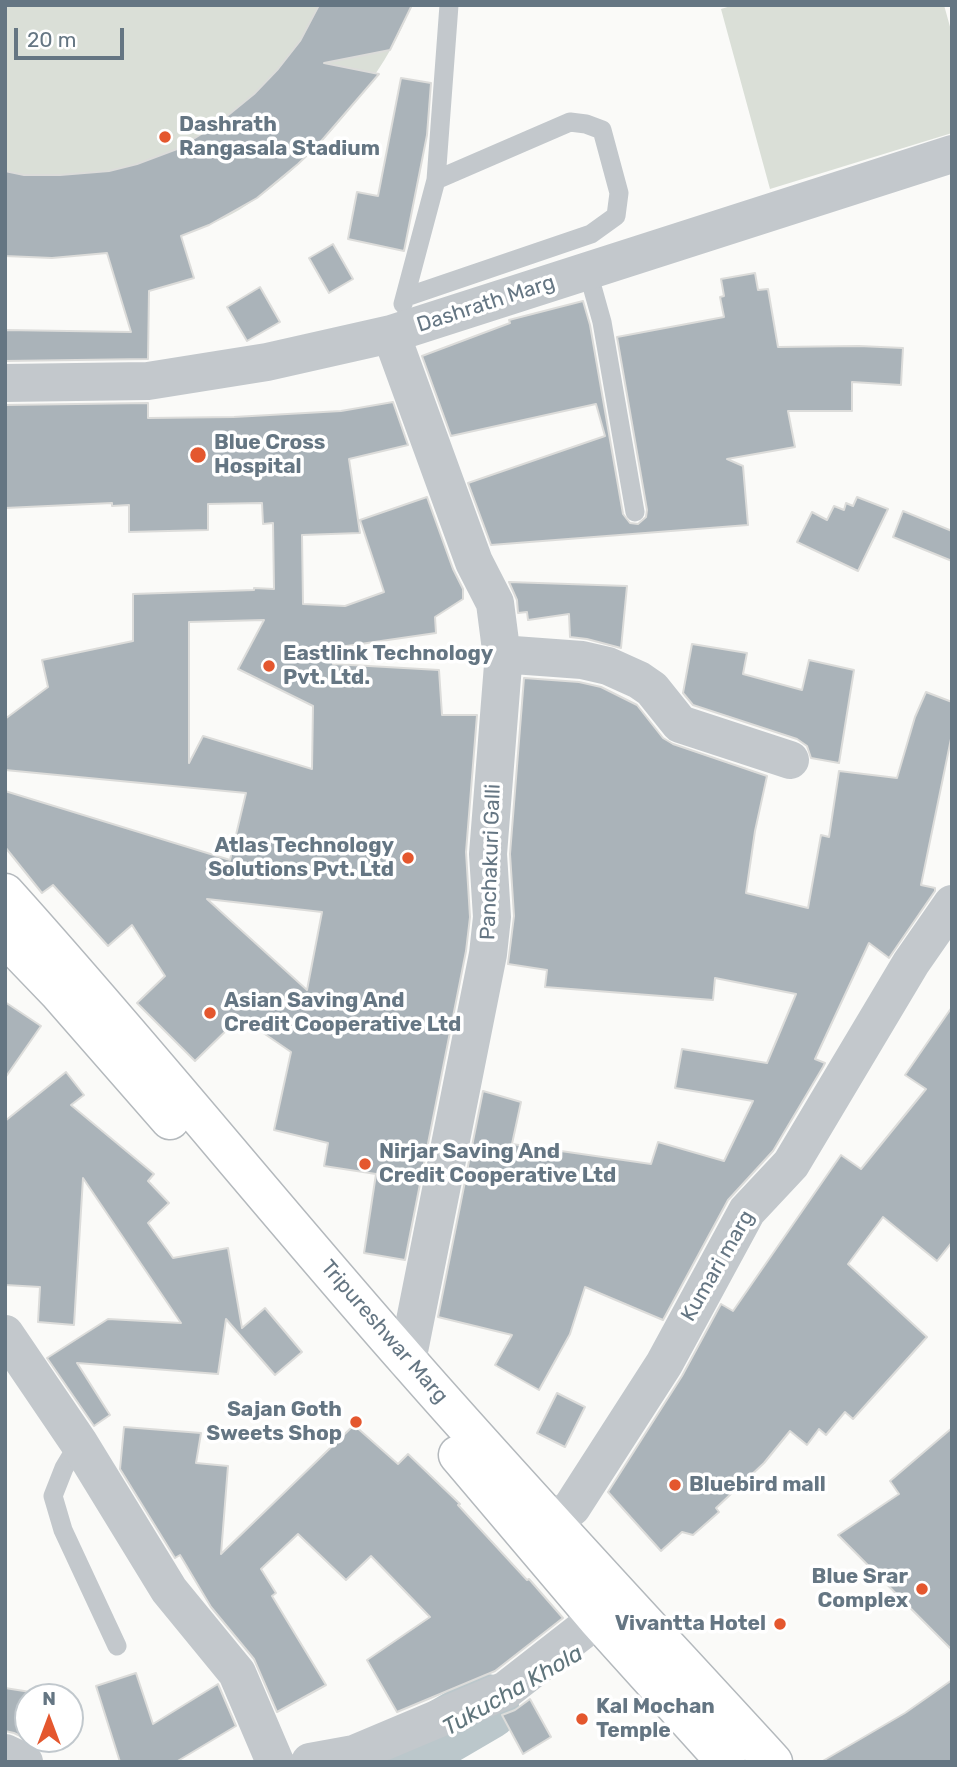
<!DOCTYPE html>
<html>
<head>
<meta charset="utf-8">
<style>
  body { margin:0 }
  #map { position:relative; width:957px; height:1767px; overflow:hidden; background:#fafaf8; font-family:Rubik,sans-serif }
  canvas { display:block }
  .frame { position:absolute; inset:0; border:7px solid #657683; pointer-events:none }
  .north { position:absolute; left:14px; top:1683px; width:70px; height:70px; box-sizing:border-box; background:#fff; border:2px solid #c1c8cd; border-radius:50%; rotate:0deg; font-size:19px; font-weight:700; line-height:28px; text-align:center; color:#657683 }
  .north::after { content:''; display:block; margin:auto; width:24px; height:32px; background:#e4572e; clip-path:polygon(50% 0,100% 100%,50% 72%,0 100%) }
  .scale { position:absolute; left:14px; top:28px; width:110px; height:32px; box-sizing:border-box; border:4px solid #657683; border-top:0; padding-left:9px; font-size:21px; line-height:24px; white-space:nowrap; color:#657683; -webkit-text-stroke:5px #fff; paint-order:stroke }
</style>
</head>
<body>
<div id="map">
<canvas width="957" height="1767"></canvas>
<div class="frame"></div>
<div class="north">N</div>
<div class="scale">20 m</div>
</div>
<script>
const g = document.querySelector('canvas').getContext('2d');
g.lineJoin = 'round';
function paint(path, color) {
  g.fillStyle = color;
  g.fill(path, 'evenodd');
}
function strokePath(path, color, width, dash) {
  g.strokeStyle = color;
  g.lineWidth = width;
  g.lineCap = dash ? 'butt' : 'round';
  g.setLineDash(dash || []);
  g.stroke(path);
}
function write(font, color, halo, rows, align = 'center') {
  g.font = font + ' Rubik,sans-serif';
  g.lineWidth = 7;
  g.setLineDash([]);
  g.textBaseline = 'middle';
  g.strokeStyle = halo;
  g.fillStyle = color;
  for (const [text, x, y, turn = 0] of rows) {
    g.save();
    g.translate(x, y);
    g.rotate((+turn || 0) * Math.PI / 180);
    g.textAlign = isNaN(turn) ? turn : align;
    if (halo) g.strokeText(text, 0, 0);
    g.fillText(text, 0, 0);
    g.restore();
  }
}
const green = new Path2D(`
  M5,5h406c-27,79 -123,189 -202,220 -14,5 -31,8 -46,12 -58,16 -97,24 -158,19z
  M734,5h210l8,29v99l-182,56 -49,-180z`);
const river = new Path2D(`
  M392,1762l94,-55`);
const building = new Path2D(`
  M319,5h93l-22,45 -66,13 55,11 -62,72 -19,18 -41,34 -48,27 -28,11 13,42 -45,13 -1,68 -143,2v-31l126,2 -24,-79 -55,5 -47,-2v-85l19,4h36l49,-4 28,-7 40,-15 39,-24 38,-31 24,-25 22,-28z
  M401,78l30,5 -4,52 -23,116 -56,-12 9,-47 21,4z
  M333,244l20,35 -24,14 -20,-35z
  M755,273l3,17 10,-1 10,58 81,-1 44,2 -2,37 -49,-3v29h-64l7,36 -68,12 16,7 5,59 -257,20 -23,-62 137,-47 -9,-32 -145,32 -29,-80 88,-33 -1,-3 74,-19 7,24 33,189 7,9 8,1 8,-7 1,-7 -30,-173 107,-20 -4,-20 4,-1 -3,-17z
  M260,287l20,35 -33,19 -20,-34z
  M393,402l15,43 -59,14 11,74 -58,2 1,69 42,2 39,-14 -24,-72 67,-23 26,72 10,20v10l-28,18 1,16 -103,15v16l106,6 3,45h35l-11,137 4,65 -4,34 -61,309 -41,-7 12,-79 -52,-8 4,-23 -54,-13 17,-78 -51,-35 -45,44 -58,-58 28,-27 -33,-51 -24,21 -55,-61 -11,8 -37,-46v-56l225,69 16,-67 -241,-23v-51l43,-32 -6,-27 91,-19v-47l121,-4v-2l20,1 -1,-66 -10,1 -1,-21 -54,1v26l-79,2v-27l-17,1v-3l-107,5v-103l143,-2v15l86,-1 107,-6zM264,620l-26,49 75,37 -1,63 -109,-33 -14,27v-141zM207,899l115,13 -15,78z
  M857,497l31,12 -30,62 -61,-29 15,-30 15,8 7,-14 10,4 2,-7 7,3z
  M903,511l49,20v30l-59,-24z
  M509,582l118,4 -6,62 -34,-9 -17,-2 -1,-23 -41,6 -1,-8 -9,1 -1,-13z
  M692,644l55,9 -4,21 59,16 7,-30 45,10 -15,93 -28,-5 -4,-12 -10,-7 -104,-34 -10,-12z
  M524,678l55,4 22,5 36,18 26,33 10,6 94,32 -12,55 -9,62 62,15 13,-73 8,2 10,-66 58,7 18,-61 11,-25 26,10v32l-31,151 14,3v3l-46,67 -20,-15 -54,116 10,4 -2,4 -50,84 -45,49 -65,120 -78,-33 -15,47 -31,56 -44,-25 17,-30 -74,-18 45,-226 38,11 -9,42 139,20 7,-22 66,19 29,-60 -78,-13 7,-39 85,14 29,-69 -81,-16 -2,22 -168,-13 2,-17 -39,-6 6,-48 -4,-62z
  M5,1002l36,24 -36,52z
  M952,1007v235l-15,19 -54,-44 -35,47 79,73 -74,82 -8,-7 -19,23 -7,-6 -12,16 -17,-14 -26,32 -48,45 3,4 -26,23 -11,-3 -21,19 -53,-59 74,-116 39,-72 12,7 108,-156 20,14 65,-80 -21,-14z
  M66,1072l18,23 -13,10 83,69 -6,7 21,22 -21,20 25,35 55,-10 14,80 23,-20 37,44 -27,23 -49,-56 -8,55 -141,-11 33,52 -16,11 -47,-68 61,-39 73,4 -98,-145 -9,147 -36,-3 2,-35 -35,-2v-164z
  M557,1393l28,14 -20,40 -28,-14z
  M354,1425l44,39 10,-10 52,50 -2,1 69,75 2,-1 34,39 -68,53 -98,41 -30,-52 63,-43 -59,-61 -25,24 -48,-46 -37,35 15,24 -4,3 54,89 -49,27 -23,-53 -43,-52 -31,-52 -5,3 -55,-89 4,-42 77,6 -5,30 32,3 -7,88z
  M952,1428v222l-114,-115 61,-41 -9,-13z
  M136,1673l17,51 65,-40 18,42 -60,36h-56l-24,-76z
  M952,1680v82h-131l84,-49z
  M5,1688l38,6v3h-15v42h8l-1,4 -21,-10 -9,-2z
  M530,1699l21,38 -28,17 -21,-39 13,-5z`);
const service = new Path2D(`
  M588,272l14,50 33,190
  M406,297l185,-63 25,-18 3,-23 -17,-63 -16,-6 -16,-2 -134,58
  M403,304l33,-124 13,-175
  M79,1443l-15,25 -11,28 10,34 54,116`);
const minor = new Path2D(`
  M391,334l83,228 21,41 8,62 -15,189 4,63 -4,37 -81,407
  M5,383l143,-2 119,-19 124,-28 561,-180
  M500,654l82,6 26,6 31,14 13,9 28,35 110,36
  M5,1334l74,109 90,147 68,83 38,89
  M553,1523l19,-16 92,-143 83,-153 44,-47 120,-201 41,-59
  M5,1753l19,9
  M310,1762l44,-8 152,-64 91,-71`);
const trunk = new Path2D(`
  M5,893c138,153 267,314 403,468 119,136 243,268 365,401
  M5,937l53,55 112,128
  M458,1455l139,164 129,143`);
const markers = [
  [165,137,7,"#e4572e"],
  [198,455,9,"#e4572e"],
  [269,666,7,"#e4572e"],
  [408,858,7,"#e4572e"],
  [210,1013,7,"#e4572e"],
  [365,1164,7,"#e4572e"],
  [356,1422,7,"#e4572e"],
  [675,1485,7,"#e4572e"],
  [922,1589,7,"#e4572e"],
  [780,1624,7,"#e4572e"],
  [582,1719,7,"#e4572e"]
];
const poiNames = [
  ["Dashrath",179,125],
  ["Rangasala Stadium",179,149],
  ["Blue Cross",214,443],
  ["Hospital",214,467],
  ["Eastlink Technology",283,654],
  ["Pvt. Ltd.",283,678],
  ["Atlas Technology",394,846,"right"],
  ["Solutions Pvt. Ltd",394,870,"right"],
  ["Asian Saving And",224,1001],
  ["Credit Cooperative Ltd",224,1025],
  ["Nirjar Saving And",379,1152],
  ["Credit Cooperative Ltd",379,1176],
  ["Sajan Goth",342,1410,"right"],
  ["Sweets Shop",342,1434,"right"],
  ["Bluebird mall",689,1485],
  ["Blue Srar",908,1577,"right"],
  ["Complex",908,1601,"right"],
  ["Vivantta Hotel",766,1624,"right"],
  ["Kal Mochan",596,1707],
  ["Temple",596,1731]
];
const streetNames = [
  ["Dashrath Marg",486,304,-18],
  ["Panchakuri Galli",491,862,-88],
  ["Kumari marg",718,1266,-60],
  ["Tripureshwar Marg",384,1332,49]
];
const waterNames = [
  ["Tukucha Khola",513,1691,-30]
];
paint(green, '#dadfd7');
strokePath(river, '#bbc7cb', 66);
paint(building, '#aab3b9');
strokePath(building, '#dcdcda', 2);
strokePath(trunk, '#b4b9bd', 41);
strokePath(service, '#c3c8cc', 19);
strokePath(minor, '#c3c8cc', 38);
strokePath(trunk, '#fff', 38);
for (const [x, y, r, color] of markers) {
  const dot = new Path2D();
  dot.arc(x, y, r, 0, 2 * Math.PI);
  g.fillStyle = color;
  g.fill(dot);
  strokePath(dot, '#fff', 2.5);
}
write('bold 21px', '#657683', '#fff', poiNames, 'left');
write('21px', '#657683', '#fff', streetNames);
write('italic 23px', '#60757c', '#fff', waterNames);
</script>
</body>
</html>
